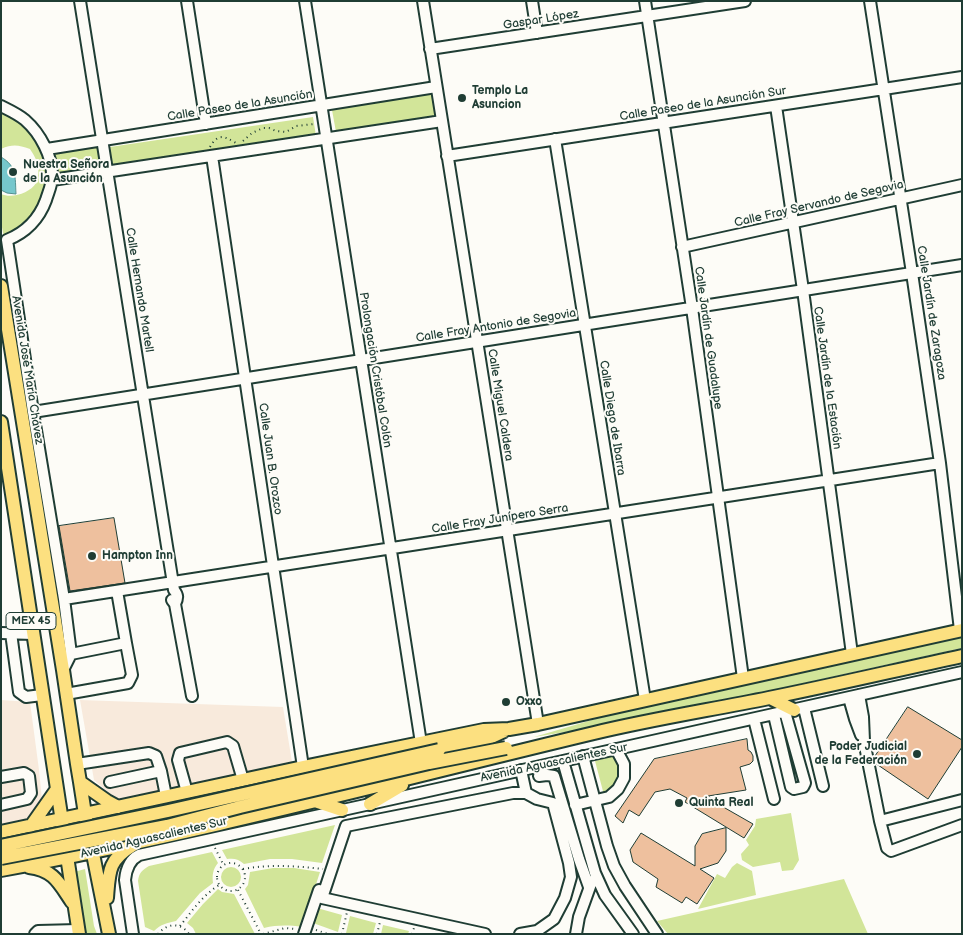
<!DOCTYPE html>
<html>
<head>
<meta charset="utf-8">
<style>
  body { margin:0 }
  #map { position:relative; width:963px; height:935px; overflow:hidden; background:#fdfcf7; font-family:"Balsamiq Sans",sans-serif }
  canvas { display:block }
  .frame { position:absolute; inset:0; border:2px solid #1f3d34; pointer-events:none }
</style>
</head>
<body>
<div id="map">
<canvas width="963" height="935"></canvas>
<div class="frame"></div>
</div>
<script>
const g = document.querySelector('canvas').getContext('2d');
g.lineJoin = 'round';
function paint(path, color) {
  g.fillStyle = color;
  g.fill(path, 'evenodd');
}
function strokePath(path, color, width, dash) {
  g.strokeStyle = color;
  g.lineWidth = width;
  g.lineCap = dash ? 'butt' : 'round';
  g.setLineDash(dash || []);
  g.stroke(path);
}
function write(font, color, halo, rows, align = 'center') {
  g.font = font + ' "Balsamiq Sans",sans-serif';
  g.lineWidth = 4;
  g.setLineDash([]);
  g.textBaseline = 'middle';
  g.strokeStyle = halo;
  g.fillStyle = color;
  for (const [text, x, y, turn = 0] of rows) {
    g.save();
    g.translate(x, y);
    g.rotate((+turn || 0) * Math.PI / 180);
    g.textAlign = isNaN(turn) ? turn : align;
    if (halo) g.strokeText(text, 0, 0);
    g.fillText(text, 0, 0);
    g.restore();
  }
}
const built = new Path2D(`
  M1,700l29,2 9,68 3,30 -10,16 -6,4 -25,4z
  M80,700l203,7 9,55 -79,19 -96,19 -23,-20z`);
const green = new Path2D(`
  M432,93l5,24 -101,15 -4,-22z
  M1,112l23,13 15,20 6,17 2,18 -7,23 -8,17 -28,18 -3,-16v-28c11,5 29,-1 35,-11 2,-4 3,-12 2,-16 0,-6 -5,-13 -8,-18 -12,-4 -17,-5 -29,0z
  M313,117l3,19 -204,30 -2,-19z
  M98,145l5,21 -45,7 -4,-20z
  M962,635v13l-334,74 -94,15 92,-27z
  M617,755l5,21 -7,9 -11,10 -9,-34z
  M791,813l8,47 -6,10 -11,1 -2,-9 -27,5 -11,-7 -1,-6 8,-9 -3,-5 9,-14 1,-7z
  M335,825l-13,38 -30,-4h-22l-26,5c-5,-5 -10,-6 -17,-5l-5,-9z
  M212,852l6,11c-5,6 -6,12 -5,20l-13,10 -24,28c-9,2 -15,3 -22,10l-9,-4 -7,-46c1,-8 4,-11 11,-15z
  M737,863l15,8 4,24 -58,14 19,-35 8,4 7,-11z
  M221 877a10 10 0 1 1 20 0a10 10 0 1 1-20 0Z
  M273,868h21l26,4 -18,55c-14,-2 -25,-2 -38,1l-19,-39 3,-4 2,-13z
  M85,869l9,57 3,8h-14l-9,-62z
  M844,879l24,55h-200l-11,-13z
  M218,889l4,3 12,2 21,40h-59l-3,-6 -6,-5 16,-19z
  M317,908l25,7 -4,17 -25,-9z
  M350,916l26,7 -3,11 -27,-1z
  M383,925l26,6 -1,3h-27z`);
const water = new Path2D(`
  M1,157c16,9 14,20 15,37l-9,-1 -6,-3z`);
const building = new Path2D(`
  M114,518l11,65 -55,8 -11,-65z
  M908,707l54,33v7l-34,52 -53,-36 -1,-5z
  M747,739l1,11 3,2 2,4v5l-3,3 -10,3 6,23 -38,6 17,12 28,16 -9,14 -59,-36 2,-4 -17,-9 -15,3 -16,24 -10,-6 -6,13 -8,-7 39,-57z
  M726,828v23l-8,12 -18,6 14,9 -17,26 -11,-7 -4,6 -26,-16 2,-8 -25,-17 -3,-12 11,-17 54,33v-20l7,-12z`);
const path = new Path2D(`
  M243,141l9,-8 11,-5h6l7,3 10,1 10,-6 18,-2
  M210,147c8,-14 14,-11 26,-4
  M215,848l8,16
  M217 877a14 14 0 1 1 28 0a14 14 0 1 1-28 0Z
  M243,869c27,-5 53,-3 80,0
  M238,890l23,44
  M180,926c12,-15 22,-30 39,-41
  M316,930l12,4
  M158,934c9,-11 23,-12 31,0
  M263,934l22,-6 10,1
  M342,934l5,-22
  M377,934l3,-12
  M412,934l2,-6`);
const minor = new Path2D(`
  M80,1l94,589c4,5 4,8 1,14
  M187,1l19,123
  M305,1l116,742
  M423,1l115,723
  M532,1l5,32
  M645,1l47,307 51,370
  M870,1l42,272 28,190 20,167
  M430,49l315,-48
  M1,106c8,4 17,8 24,14 15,13 28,37 27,57 0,8 -4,16 -6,23 -7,19 -19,32 -39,40l26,172 31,187 7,55 -8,16
  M776,106l27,184 49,364
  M555,139l90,561
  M47,149l389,-62
  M212,156l91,611
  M447,156l515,-79
  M52,180l390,-59
  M682,247l280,-62
  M33,412l929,-147
  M64,599l876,-136
  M172,600l3,4 17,92
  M1,633l32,1
  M11,633l8,59 7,5 16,-2
  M71,654l55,-11 -9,-52
  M66,694l62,-11 4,-8 -6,-32
  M859,695l4,22 1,24 16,80 7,27 4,3 71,-26
  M849,698l6,21 6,16
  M804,708l19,78
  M774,715l17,72 3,2 9,-2 2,-4 -20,-71
  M754,719l20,80
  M583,756l24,90 7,20 11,20 32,48
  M563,761l32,112 10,22 28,39
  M77,764l72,-11 7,3 5,15
  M521,770l5,23
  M539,776l8,-1 7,1 25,83 10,28
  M1,777l23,-4 5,3 2,17 -4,6 -26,6
  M110,782l51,-11 5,25
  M187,792l-9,-32 2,-7 47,-11 6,4 10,34
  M575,805l34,-8 9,-8 6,-11v-14l-8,-15
  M880,821l82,-21
  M35,934l3,-3 40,-1
  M133,934l-8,-54c1,-11 4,-20 14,-25l231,-51 592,-132
  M304,934l15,-44
  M485,934l-163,-36 24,-72 167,-33h13l11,6 16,4 16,60 2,14 -6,21 -11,21 -17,12 -17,3
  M576,934l3,-17 13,-36`);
const major = new Path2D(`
  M1,286l62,384 14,94 3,18 5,32 24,120
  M1,422l62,406
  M770,698l24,12
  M439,750l48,-11 17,-8
  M80,782l27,19 11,6
  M315,801l27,9
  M370,804l32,-19
  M31,826l26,-37
  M1,832l302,-65 181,-37 25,-1 29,-5 424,-94
  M66,850l13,84
  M29,867c25,3 30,16 43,35
  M1,870c200,-37 396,-90 593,-137 58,-14 116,-23 175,-35 64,-13 128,-28 193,-42
  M107,898c2,-26 1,-38 26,-53`);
const majorBridge = new Path2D(`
  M1,846l167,-35 271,-61
  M1,858l166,-32 73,-19 189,-44 77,-15`);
const markers = [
  [462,98,5,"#1f3d34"],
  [13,172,5,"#1f3d34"],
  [92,556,5,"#1f3d34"],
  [506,702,5,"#1f3d34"],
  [917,754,5,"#1f3d34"],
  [679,803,5,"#1f3d34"]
];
const shields = [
  [31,621,50]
];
const shieldNames = [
  ["MEX 45",31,621]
];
const streetNames = [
  ["Gaspar López",541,20,-9],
  ["Calle Paseo de la Asunción Sur",703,104,-9],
  ["Calle Paseo de la Asunción",240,106,-9],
  ["Calle Fray Servando de Segovia",819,204,-13],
  ["Calle Hernando Martell",139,290,81],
  ["Calle Jardín de Zaragoza",931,313,81],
  ["Calle Fray Antonio de Segovia",496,326,-9],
  ["Calle Jardín de Guadalupe",708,338,82],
  ["Avenida José María Chávez",27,370,81],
  ["Prolongación Cristóbal Colón",375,370,81],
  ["Calle Jardín de la Estación",827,378,82],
  ["Calle Miguel Caldera",500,405,81],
  ["Calle Diego de Ibarra",612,418,81],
  ["Calle Juan B. Orozco",270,459,82],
  ["Calle Fray Junípero Serra",500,519,-9],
  ["Avenida Aguascalientes Sur",554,763,-12],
  ["Avenida Aguascalientes Sur",154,838,-13]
];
const poiNames = [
  ["Templo La",472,91],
  ["Asuncion",472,105],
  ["Nuestra Señora",23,165],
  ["de la Asunción",23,179],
  ["Hampton Inn",102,556],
  ["Oxxo",516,702],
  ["Poder Judicial",907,747,"right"],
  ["de la Federación",907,761,"right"],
  ["Quinta Real",689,803]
];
paint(built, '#f8eadc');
paint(green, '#d2e599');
paint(water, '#76c7cc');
strokePath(water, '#53908f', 1);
paint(building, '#eec09e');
strokePath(building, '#1f3d34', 1);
strokePath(minor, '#1f3d34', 14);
strokePath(major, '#1f3d34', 16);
strokePath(path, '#1f3d34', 2, [1, 4]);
strokePath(minor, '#fdfcf7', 10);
strokePath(major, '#fce080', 12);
strokePath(majorBridge, '#1f3d34', 16, []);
strokePath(majorBridge, '#fce080', 12);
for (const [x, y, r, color] of markers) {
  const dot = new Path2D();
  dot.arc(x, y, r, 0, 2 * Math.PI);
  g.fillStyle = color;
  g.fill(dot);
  strokePath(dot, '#fdfcf7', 2);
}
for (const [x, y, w] of shields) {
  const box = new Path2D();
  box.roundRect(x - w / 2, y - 8.5, w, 17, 4);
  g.fillStyle = '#fdfcf7';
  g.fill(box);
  strokePath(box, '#1f3d34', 1);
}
write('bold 11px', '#1f3d34', null, shieldNames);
write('12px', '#1f3d34', '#fdfcf7', streetNames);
write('bold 12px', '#1f3d34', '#fdfcf7', poiNames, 'left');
</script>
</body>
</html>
